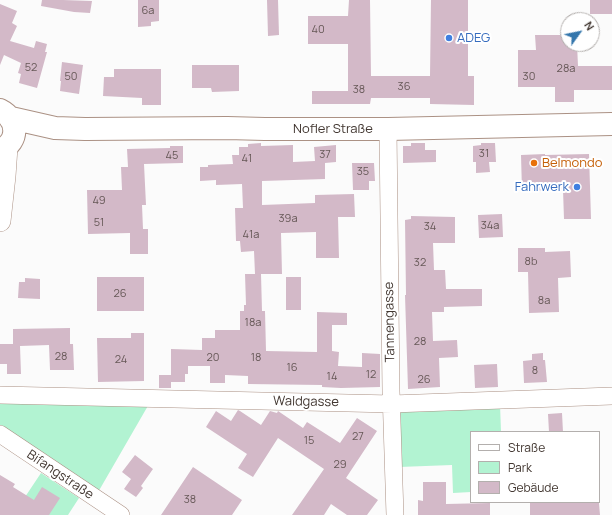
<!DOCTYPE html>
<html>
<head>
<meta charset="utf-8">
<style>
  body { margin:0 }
  #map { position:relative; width:612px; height:515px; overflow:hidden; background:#fbfbfb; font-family:Manrope,sans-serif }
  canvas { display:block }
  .legend { position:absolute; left:470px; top:431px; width:130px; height:72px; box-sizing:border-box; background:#fff; border:1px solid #b3afad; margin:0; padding:5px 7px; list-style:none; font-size:12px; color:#423731 }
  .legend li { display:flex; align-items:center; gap:8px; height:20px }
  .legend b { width:20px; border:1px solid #b3afad }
  .north { position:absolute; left:560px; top:12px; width:40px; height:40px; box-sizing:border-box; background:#fff; border:1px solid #b3afad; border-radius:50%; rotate:57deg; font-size:11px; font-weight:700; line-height:16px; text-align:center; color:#423731 }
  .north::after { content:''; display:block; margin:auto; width:14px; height:18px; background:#3476ac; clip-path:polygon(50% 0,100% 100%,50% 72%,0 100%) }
</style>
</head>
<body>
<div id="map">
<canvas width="612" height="515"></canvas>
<ul class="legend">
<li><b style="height:5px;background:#fff"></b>Straße</li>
<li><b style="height:11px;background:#b2f3d2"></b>Park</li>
<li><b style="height:11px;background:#d3b9c8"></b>Gebäude</li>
</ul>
<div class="north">N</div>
</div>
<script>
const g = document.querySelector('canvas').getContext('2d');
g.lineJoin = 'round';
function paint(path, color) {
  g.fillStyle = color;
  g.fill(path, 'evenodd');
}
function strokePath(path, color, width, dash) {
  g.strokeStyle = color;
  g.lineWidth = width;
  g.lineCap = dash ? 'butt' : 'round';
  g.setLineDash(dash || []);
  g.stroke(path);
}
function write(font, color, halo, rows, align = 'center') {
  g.font = font + ' Manrope,sans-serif';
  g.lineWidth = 4;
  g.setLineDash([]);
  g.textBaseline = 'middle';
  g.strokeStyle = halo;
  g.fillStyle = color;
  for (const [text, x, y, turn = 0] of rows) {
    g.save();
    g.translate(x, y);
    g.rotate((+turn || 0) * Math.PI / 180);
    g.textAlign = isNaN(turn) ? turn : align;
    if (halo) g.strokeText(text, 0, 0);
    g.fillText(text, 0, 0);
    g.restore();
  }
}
const green = new Path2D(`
  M0,400l149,4 -52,90 -97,-66z
  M500,404l1,28h-30v60l-18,1 -1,-28 -53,2 1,-54 5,-4z
  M41,473l38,25 -11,17h-55z`);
const building = new Path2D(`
  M42,0h21l29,1 -2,12 -16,-1 -33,-6z
  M138,0h21v21l-8,1v4l-13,1z
  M267,0h11l1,35 -11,1z
  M349,0h21l1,76h59l1,-76h37v76h6v29l-44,-1v-6h-59l-1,6h-58v-13h36v-47h-40v-28h40z
  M590,0h22v14h-22z
  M0,4l17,7 -5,12 5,3 -7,15 24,7 2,-7 11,3 -2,8h2l-10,36 -18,-5 2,-9 -3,-1 3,-10 -17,-8 -4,10z
  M535,35h33v9h9l1,22h34v24h-38v12h-19v-15h-37v-37h18z
  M62,62l21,3 -4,29 -19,-3 1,-10h-1z
  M192,65h47v26l-27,1 -1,-4h-19z
  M114,69h47v36h-19v-7l-39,-2 1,-19h10z
  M261,143v3l32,-1v17l22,-1 -1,-14 22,-2v17l-11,1v16l-63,2v24l53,-2v-8l39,-1 1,23h-17l1,41h-23v-26l-35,1 1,41h-27l-1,-23 -13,1 -1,-11h-4l-1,-33h8l-1,-24 -26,1v-5l-16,1v-14h8v-2l25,-1 -1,-9h7v-8h9v-3z
  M411,143h14v7h11v12l-33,1v-17h8z
  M481,143h14l1,19h-7l1,10 -14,1v-11h-3v-16l8,-1z
  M170,146h13v17l-39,1 2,41h-4l1,24h5v25h-18v-21l-42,1 -1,-44h35l-1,-23h7l-1,-18 43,-1z
  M545,154v1l44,-1 2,65h-27l-1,-29 -41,1 -1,-36z
  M352,163h22l1,18h-6v9h-16z
  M502,214l1,23 -24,1 -1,-23z
  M411,216l44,1v26h-22l1,27h11l1,19h36v17l-38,1v5h-12l1,29 24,-1 1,17 -19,1 1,29 -32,2 -3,-94h1l-1,-75 6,-1z
  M518,248h27v4l25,-1 1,26 -13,1 1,34 -30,1 -1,-41h-10z
  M245,274h16l1,37h3l1,40 51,1v-40l30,1v12h-15v26l7,1 -1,14 24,1v-14l18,1v33l-39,1 -19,-1v-2l-74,-1v-8l-23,-1v8h-15v-17h-22v8h-3v8h-14v6h-12v-13h12v-26l31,1v-12h13v-8h25v-19h4v-6h2z
  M97,277h47v34h-47z
  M286,277h15v33h-15z
  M25,278l15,1v20l-22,-1 1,-16h6z
  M70,328v16h3l1,26h-24l-1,-25 -29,1 1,28h-14v-10h-7v-20h13v-15z
  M131,333h13v48l-46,1 -1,-44h34z
  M543,353v7h2l2,22 -23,1 -1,-22 9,-1v-6z
  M497,364l1,23 -23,1 -1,-23z
  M238,410l2,1 21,14 9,-14 7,2 1,-2 25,17 4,-6 33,21 17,-25 20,13 -31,47 32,22 -11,15h-20l-16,-11 -7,11h-32l32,-46 -46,-31 -25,39 -15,-9 9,-14 -41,-27 10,-16 15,10z
  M562,413l1,19h-14l-1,-18z
  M135,455l18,14 -12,17 2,2 -7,9 -12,-8 7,-10 -9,-7z
  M193,467l49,33 -10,15h-71z
  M0,475l15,9 -2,3 21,13 8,-13 18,11 -11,17h-49z
  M423,482h23v22l44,-1v12h-72v-15l5,1z
  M530,502l69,1 1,12h-70z`);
const minor = new Path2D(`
  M388,129l3,262 4,124
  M0,395l392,9 220,-8
  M0,434l121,81`);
const tertiary = new Path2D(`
  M0,221l5,-45 2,-29`);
const secondary = new Path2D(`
  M11,118l44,10 30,1 142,-1 38,1h123l224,-5
  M0,150c20,-8 18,-31 0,-40`);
const markers = [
  [449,38,4,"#3f7fe0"],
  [534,163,4,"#e8710a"],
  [577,187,4,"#3f7fe0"]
];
const numberNames = [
  ["6a",148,11],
  ["40",318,30],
  ["52",31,68],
  ["28a",566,69],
  ["50",71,77],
  ["30",529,77],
  ["36",404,87],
  ["38",359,90],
  ["31",484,154],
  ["37",325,155],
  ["45",172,156],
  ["41",247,159],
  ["35",363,172],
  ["49",99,201],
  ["39a",288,219],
  ["51",99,223],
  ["34a",490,226],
  ["34",430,227],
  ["41a",251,235],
  ["8b",531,262],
  ["32",420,263],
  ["26",120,294],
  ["8a",544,301],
  ["18a",253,323],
  ["28",420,342],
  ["28",61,357],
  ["20",213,358],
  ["18",256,358],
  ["24",121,360],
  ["16",292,368],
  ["8",535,371],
  ["12",371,375],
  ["14",332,377],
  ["26",424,380],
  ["27",358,437],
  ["15",309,441],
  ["29",340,465],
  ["38",190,500]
];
const shopNames = [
  ["ADEG",457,38],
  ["Fahrwerk",569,187,"right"]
];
const streetNames = [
  ["Nofler Straße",333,129],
  ["Tannengasse",390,322,-91],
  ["Waldgasse",306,402,1],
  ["Bifangstraße",60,475,34]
];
const foodNames = [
  ["Belmondo",542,163]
];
paint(green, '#b2f3d2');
paint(building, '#d3b9c8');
strokePath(minor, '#ab9184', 18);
strokePath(tertiary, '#ab9184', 22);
strokePath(secondary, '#ab9184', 24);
strokePath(minor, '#fff', 17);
strokePath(tertiary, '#fff', 21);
strokePath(secondary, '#fff', 22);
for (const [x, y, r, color] of markers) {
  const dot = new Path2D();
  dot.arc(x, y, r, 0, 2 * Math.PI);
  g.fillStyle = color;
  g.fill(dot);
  strokePath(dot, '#fff', 1.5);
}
write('11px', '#665857', null, numberNames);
write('13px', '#366cbe', '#fff', shopNames, 'left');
write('13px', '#423731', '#fff', streetNames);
write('13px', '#c56008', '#fff', foodNames, 'left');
</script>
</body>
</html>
